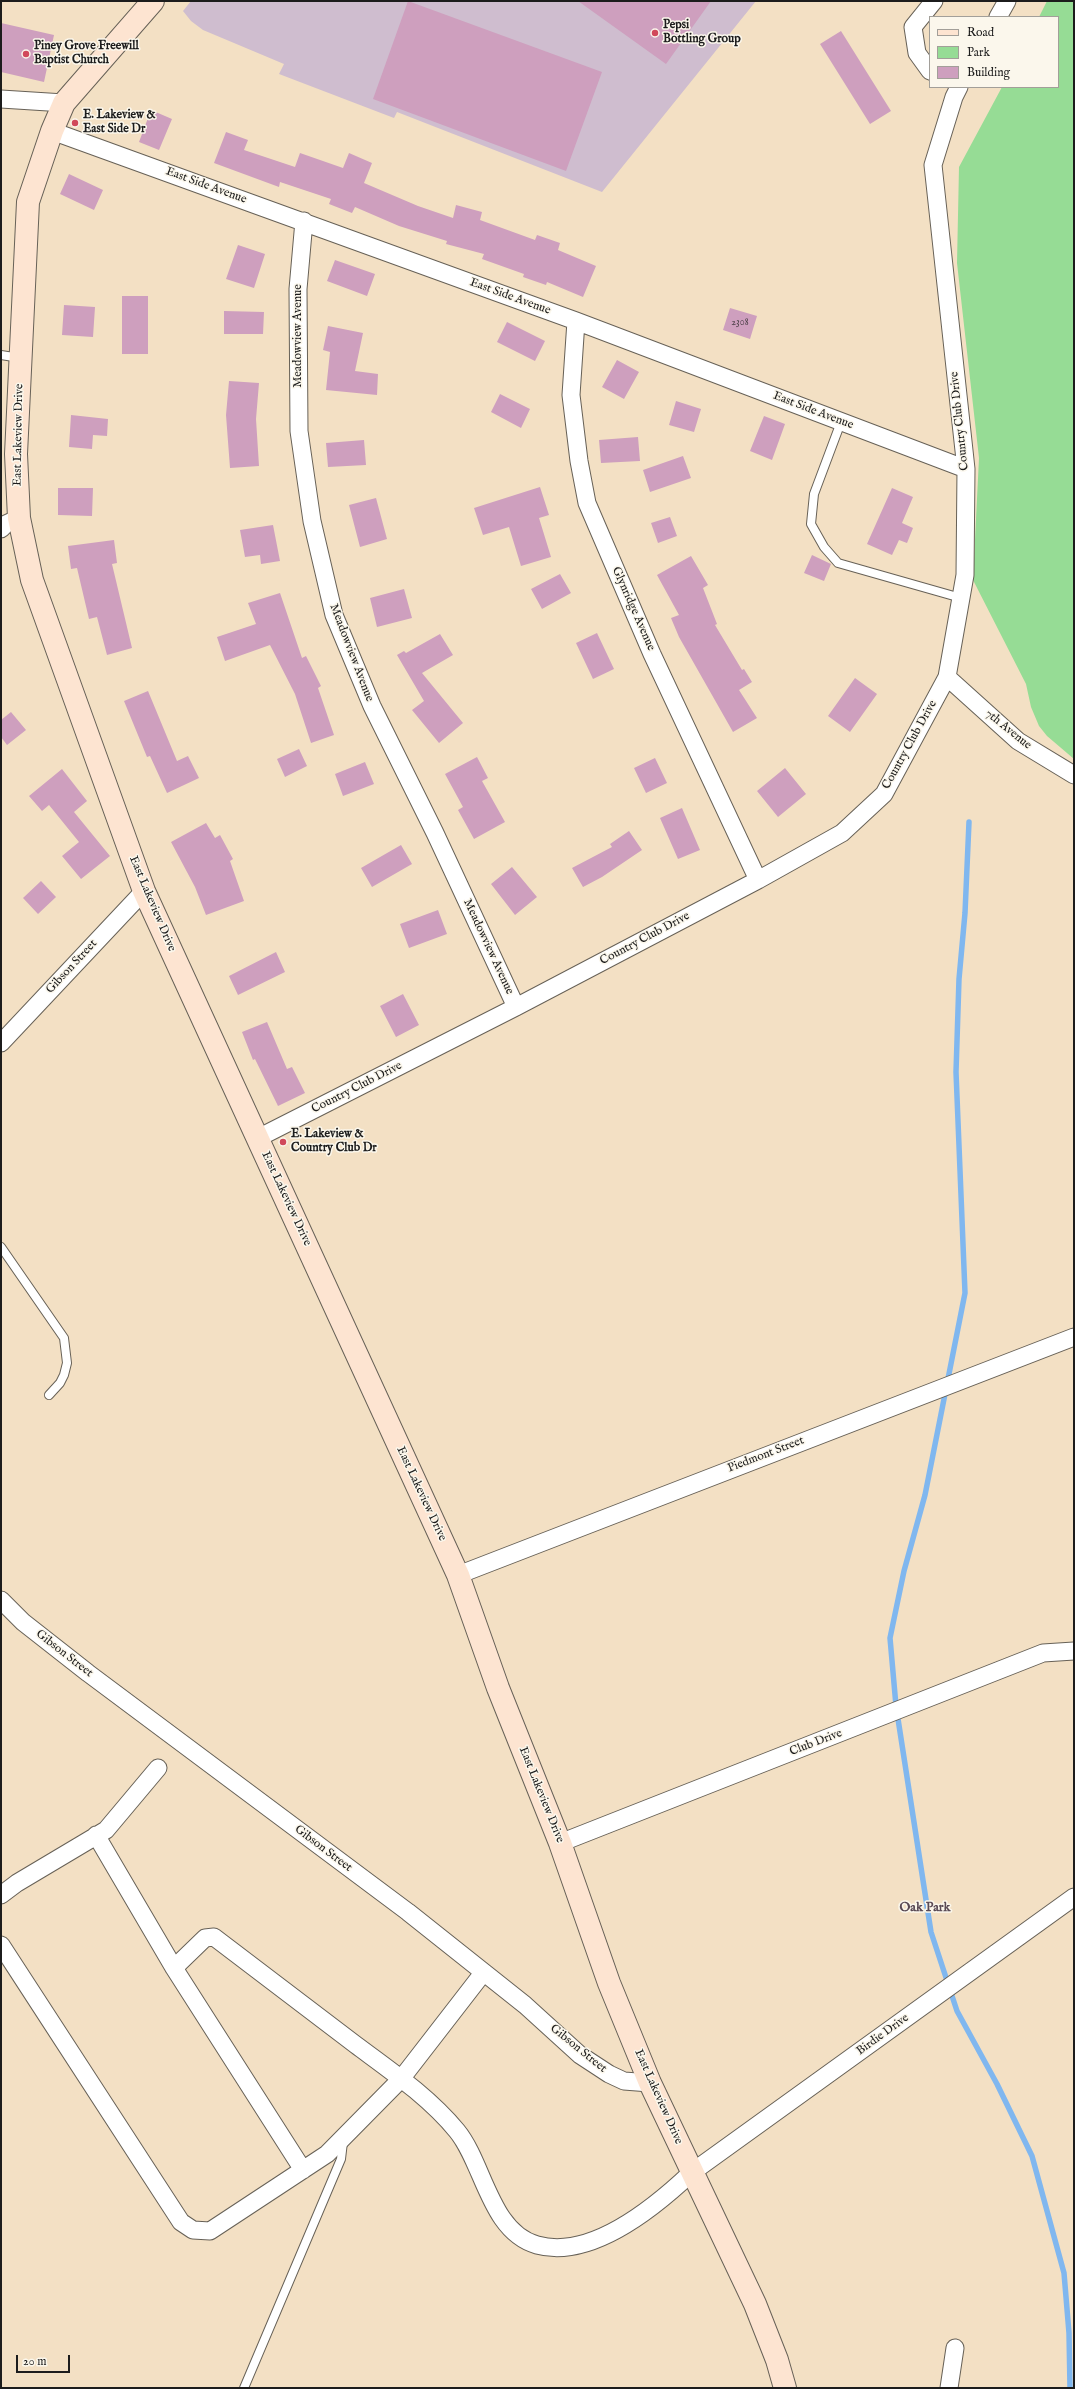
<!DOCTYPE html>
<html>
<head>
<meta charset="utf-8">
<style>
  body { margin:0 }
  #map { position:relative; width:1075px; height:2389px; overflow:hidden; background:#f3e0c4; font-family:"IM FELL English",serif }
  canvas { display:block }
  .frame { position:absolute; inset:0; border:2px solid #1c1c1c; pointer-events:none }
  .legend { position:absolute; left:929px; top:16px; width:130px; height:72px; box-sizing:border-box; background:#fbf7ec; border:1px solid #a29f99; margin:0; padding:5px 7px; list-style:none; font-size:12px; color:#1c1c1c }
  .legend li { display:flex; align-items:center; gap:8px; height:20px }
  .legend b { width:20px; border:1px solid #a29f99 }
  .scale { position:absolute; left:16px; top:2355px; width:54px; height:18px; box-sizing:border-box; border:2px solid #1c1c1c; border-top:0; padding-left:5px; font-size:12px; line-height:14px; white-space:nowrap; color:#1c1c1c; -webkit-text-stroke:3px #fbf7ec; paint-order:stroke }
</style>
</head>
<body>
<div id="map">
<canvas width="1075" height="2389"></canvas>
<div class="frame"></div>
<ul class="legend">
<li><b style="height:5px;background:#fde4d1"></b>Road</li>
<li><b style="height:11px;background:#96dc95"></b>Park</li>
<li><b style="height:11px;background:#ce9fbe"></b>Building</li>
</ul>
<div class="scale">20 m</div>
</div>
<script>
const g = document.querySelector('canvas').getContext('2d');
g.lineJoin = 'round';
function paint(path, color) {
  g.fillStyle = color;
  g.fill(path, 'evenodd');
}
function strokePath(path, color, width, dash) {
  g.strokeStyle = color;
  g.lineWidth = width;
  g.lineCap = dash ? 'butt' : 'round';
  g.setLineDash(dash || []);
  g.stroke(path);
}
function write(font, color, halo, rows, align = 'center') {
  g.font = font + ' "IM FELL English",serif';
  g.lineWidth = 3;
  g.setLineDash([]);
  g.textBaseline = 'middle';
  g.strokeStyle = halo;
  g.fillStyle = color;
  for (const [text, x, y, turn = 0] of rows) {
    g.save();
    g.translate(x, y);
    g.rotate((+turn || 0) * Math.PI / 180);
    g.textAlign = isNaN(turn) ? turn : align;
    if (halo) g.strokeText(text, 0, 0);
    g.fillText(text, 0, 0);
    g.restore();
  }
}
const industrial = new Path2D(`
  M191,1h565l-154,191 -205,-80 -3,6 -115,-44 5,-10 -81,-34 -12,-9 -8,-10z`);
const green = new Path2D(`
  M1047,1h27v758l-27,-23 -8,-10 -8,-19 -5,-23 -53,-104 6,-122 -22,-195 2,-96 43,-80h56v-70h-19z`);
const stream = new Path2D(`
  M969,822l-4,91 -6,66 -3,93 9,221 -40,202 -21,76 -14,67 6,68 35,226 26,79 40,73 35,72 32,117 5,60 1,55`);
const building = new Path2D(`
  M408,1l194,71 -36,99 -193,-72z
  M578,1h133l-45,63z
  M1,23l53,12 -10,47 -43,-10z
  M841,31l50,80 -21,13 -50,-80z
  M151,110l21,9 -13,31 -20,-8z
  M226,132l22,8 -4,10 51,17 5,-14 43,15 6,-15 23,10 -8,20 54,23 35,12 3,-13 26,7 -2,8 55,20 2,-5 23,8 -2,7 38,16 -13,31 -36,-15 -1,3 -23,-8 1,-3 -42,-15 2,-5 -38,-10 1,-3 -48,-15 -44,-19 -3,6 -23,-9 2,-5 -51,-17 -1,5 -65,-24z
  M69,174l34,16 -9,20 -34,-16z
  M238,245l27,9 -11,34 -28,-9z
  M335,260l40,14 -8,22 -40,-15z
  M122,296h26v58h-26z
  M64,305l31,2 -2,30 -31,-2z
  M730,308l27,8 -7,23 -27,-9z
  M224,311l40,1 -1,22h-39z
  M507,322l38,19 -10,20 -38,-19z
  M328,326l35,7 -8,38 23,3 -1,21 -51,-5 4,-38 -7,-2z
  M617,360l22,12 -15,27 -22,-12z
  M229,381l30,2 -3,36 3,47 -29,2 -4,-53z
  M500,394l30,15 -9,19 -30,-16z
  M676,401l25,8 -7,23 -25,-7z
  M71,415l37,4 -1,17 -14,-1 -1,14 -23,-2z
  M764,416l21,8 -13,36 -22,-9z
  M638,437l2,24 -39,2 -2,-23z
  M364,440l2,25 -38,2 -2,-24z
  M683,456l8,22 -41,14 -7,-22z
  M540,487l9,28 -10,3 12,39 -30,9 -12,-39 -26,8 -9,-27z
  M58,488h35l-1,28 -34,-1z
  M892,488l21,9 -11,26 11,5 -6,15 -8,-3 -7,15 -25,-11z
  M376,498l11,41 -27,8 -11,-42z
  M670,517l7,19 -19,7 -7,-20z
  M273,525l7,36 -19,3 -1,-9 -15,2 -5,-27z
  M114,540l3,23 -5,1 20,84 -25,7 -10,-38 -8,2 -12,-51 -6,1 -3,-23z
  M812,555l19,9 -7,17 -20,-8z
  M691,556l17,29 -5,3 14,36 -2,1 27,45 2,-1 8,13 -13,8 18,28 -24,14 -54,-95 -8,-19 8,-3 -22,-40z
  M560,574l11,19 -29,16 -11,-20z
  M404,589l8,29 -35,9 -7,-29z
  M280,593l22,65 4,-2 15,30 -3,2 16,47 -23,8 -16,-49 -25,-49 -45,16 -8,-24 39,-13 -8,-21z
  M597,633l17,36 -21,10 -17,-36z
  M440,634l13,21 -31,18 41,50 -24,20 -27,-33 12,-9 -27,-46 7,-4 2,2z
  M855,678l22,16 -27,38 -22,-16z
  M148,691l29,70 11,-5 11,22 -32,15 -17,-37 -3,1 -23,-56z
  M11,712l15,18 -19,15 -6,-8v-17z
  M299,749l8,17 -22,11 -8,-18z
  M477,757l11,21 -6,3 23,41 -31,17 -16,-29 5,-3 -18,-33z
  M655,758l12,25 -21,10 -12,-25z
  M365,762l9,22 -31,12 -8,-22z
  M785,768l21,26 -28,23 -21,-26z
  M62,769l25,32 -13,11 36,44 -29,23 -19,-23 17,-14 -30,-37 -7,6 -13,-15z
  M682,808l18,42 -22,9 -18,-41z
  M206,823l9,15 5,-3 13,24 -3,2 14,40 -38,14 -11,-28 -24,-45z
  M629,831l13,19 -40,27 -19,10 -11,-19 40,-21 -2,-3z
  M401,845l11,19 -40,23 -11,-19z
  M512,867l25,30 -22,18 -24,-31z
  M41,881l15,16 -18,17 -15,-16z
  M438,910l9,24 -38,14 -9,-24z
  M276,952l9,20 -47,23 -9,-19z
  M403,994l16,31 -23,12 -16,-31z
  M267,1022l20,47 5,-2 13,26 -27,13 -23,-47 -2,1 -11,-28z`);
const lane = new Path2D(`
  M1,355l19,3
  M841,422l-27,72 -3,30 13,23 14,16 123,35
  M1,1247l63,91 3,25 -3,12 -4,8 -11,12
  M244,2388l97,-229 2,-17`);
const street = new Path2D(`
  M998,17l9,-16
  M930,71l-13,-18 -4,-26 21,-26
  M1,99l63,4
  M52,131l524,190 390,148
  M304,221l-6,68 1,142 13,90 22,94 38,91 63,127 81,174
  M576,321l-5,74 8,66 8,42 65,151 106,226
  M1,529l5,-5 13,-6
  M947,677l71,64 56,34
  M1,1043l143,-152
  M258,1138l258,-131 242,-127 84,-47 42,-39 63,-117 18,-102 1,-106 -33,-304 21,-68 5,-10
  M458,1575l616,-238
  M1,1600l22,22 65,51 320,239 117,93 55,50 29,19 15,7 26,2
  M96,1835l78,133 129,202
  M560,1843l483,-190 31,-2
  M1,1895l16,-12 89,-53 52,-62
  M1,1945l180,277 12,8 17,1 117,-77 74,-75 82,-106
  M174,1968l31,-30 9,-1c47,36 95,72 142,108 35,26 73,52 101,86 27,33 33,101 80,114 54,15 118,-38 154,-72l383,-276
  M949,2388l6,-40`);
const secondary = new Path2D(`
  M153,1l-89,102 -12,28 -24,71 -12,252 3,64 13,62 112,311 314,684 40,113 62,155 49,140 41,100 105,221 22,56 8,28`);
const markers = [
  [655,33,4,"#d1495b"],
  [26,54,4,"#d1495b"],
  [75,123,4,"#d1495b"],
  [283,1142,4,"#d1495b"]
];
const numberNames = [
  ["2308",740,323]
];
const poiNames = [
  ["Pepsi",663,26],
  ["Bottling Group",663,40],
  ["Piney Grove Freewill",34,47],
  ["Baptist Church",34,61],
  ["E. Lakeview &",83,116],
  ["East Side Dr",83,130],
  ["E. Lakeview &",291,1135],
  ["Country Club Dr",291,1149]
];
const streetNames = [
  ["East Side Avenue",206,186,20],
  ["East Side Avenue",510,297,20],
  ["Meadowview Avenue",299,336,-90],
  ["East Side Avenue",813,411,21],
  ["Country Club Drive",960,421,-96],
  ["East Lakeview Drive",19,435,-89],
  ["Glynridge Avenue",633,609,66],
  ["Meadowview Avenue",351,653,69],
  ["7th Avenue",1008,730,39],
  ["Country Club Drive",910,745,-61],
  ["East Lakeview Drive",152,904,67],
  ["Country Club Drive",645,939,-28],
  ["Meadowview Avenue",488,947,65],
  ["Gibson Street",72,967,-47],
  ["Country Club Drive",357,1088,-27],
  ["East Lakeview Drive",286,1199,65],
  ["Piedmont Street",766,1455,-21],
  ["East Lakeview Drive",421,1494,65],
  ["Gibson Street",64,1654,38],
  ["Club Drive",816,1743,-21],
  ["East Lakeview Drive",541,1795,68],
  ["Gibson Street",323,1849,37],
  ["Birdie Drive",883,2035,-36],
  ["Gibson Street",578,2049,39],
  ["East Lakeview Drive",658,2097,66]
];
const neighbourhoodNames = [
  ["Oak Park",925,1908]
];
paint(industrial, '#cfbdcf');
paint(green, '#96dc95');
strokePath(stream, '#80b7ef', 5.5);
paint(building, '#ce9fbe');
strokePath(lane, '#676157', 10);
strokePath(street, '#676157', 19);
strokePath(secondary, '#676157', 24);
strokePath(lane, '#fff', 8);
strokePath(street, '#fff', 17);
strokePath(secondary, '#fde4d1', 22);
for (const [x, y, r, color] of markers) {
  const dot = new Path2D();
  dot.arc(x, y, r, 0, 2 * Math.PI);
  g.fillStyle = color;
  g.fill(dot);
  strokePath(dot, '#fbf7ec', 1.5);
}
write('10px', '#483d44', null, numberNames);
write('bold 12px', '#1c1c1c', '#fbf7ec', poiNames, 'left');
write('12px', '#1c1c1c', '#fbf7ec', streetNames);
write('bold 13px', '#5a4a55', '#fbf7ec', neighbourhoodNames);
</script>
</body>
</html>
